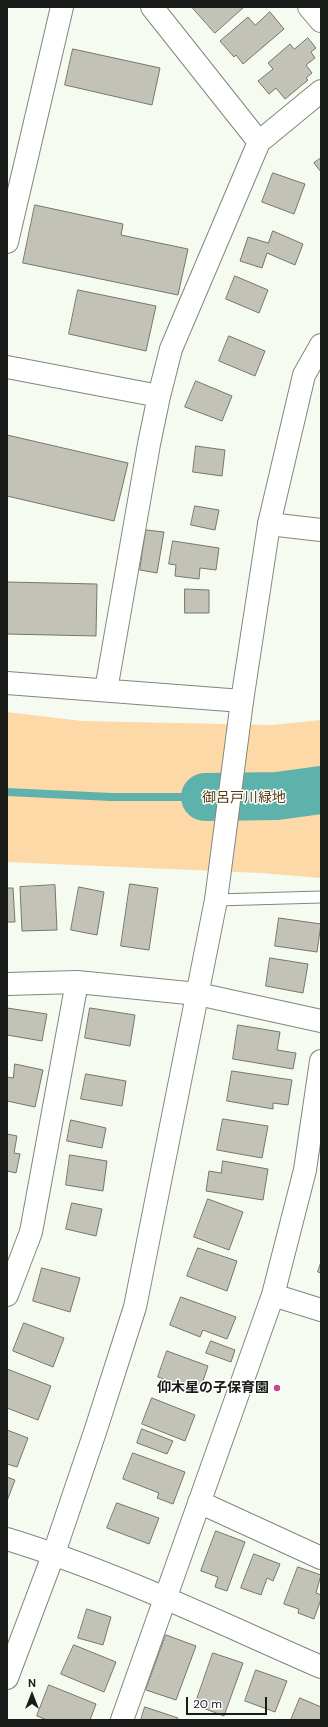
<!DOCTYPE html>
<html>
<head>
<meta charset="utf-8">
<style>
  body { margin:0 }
  #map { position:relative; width:328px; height:1727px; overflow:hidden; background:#f5fbf1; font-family:"DM Sans",sans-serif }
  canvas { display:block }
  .frame { position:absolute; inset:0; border:8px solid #191b18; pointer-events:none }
  .north { position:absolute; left:12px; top:1675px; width:40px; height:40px; -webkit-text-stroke:3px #fff; paint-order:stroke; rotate:0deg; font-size:11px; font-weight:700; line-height:16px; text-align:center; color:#191b18 }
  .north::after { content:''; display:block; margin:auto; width:14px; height:18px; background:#191b18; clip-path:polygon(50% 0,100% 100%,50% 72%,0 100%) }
  .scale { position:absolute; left:186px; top:1697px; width:81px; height:18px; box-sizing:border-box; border:2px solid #191b18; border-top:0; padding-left:5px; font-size:12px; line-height:14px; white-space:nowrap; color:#191b18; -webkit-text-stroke:3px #fff; paint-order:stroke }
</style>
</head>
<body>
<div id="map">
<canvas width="328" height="1727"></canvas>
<div class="frame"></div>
<div class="north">N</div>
<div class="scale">20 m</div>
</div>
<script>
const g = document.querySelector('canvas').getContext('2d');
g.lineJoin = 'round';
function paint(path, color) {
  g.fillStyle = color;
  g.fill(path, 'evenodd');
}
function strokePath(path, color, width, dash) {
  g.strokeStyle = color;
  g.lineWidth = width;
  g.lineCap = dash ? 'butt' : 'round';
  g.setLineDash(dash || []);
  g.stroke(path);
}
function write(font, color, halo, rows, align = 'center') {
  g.font = font + ' "DM Sans","Noto Sans JP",sans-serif';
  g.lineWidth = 3;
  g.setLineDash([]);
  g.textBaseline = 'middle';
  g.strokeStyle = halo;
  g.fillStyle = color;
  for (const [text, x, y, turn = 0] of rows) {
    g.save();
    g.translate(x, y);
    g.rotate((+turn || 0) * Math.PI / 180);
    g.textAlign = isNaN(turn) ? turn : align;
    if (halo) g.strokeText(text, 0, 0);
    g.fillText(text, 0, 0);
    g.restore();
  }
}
const green = new Path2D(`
  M7,712l75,9 190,4 49,-5v158l-60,-5 -254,-11z`);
const stream = new Path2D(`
  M7,792l104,5h94`);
const river = new Path2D(`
  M205,797l72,-1 44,-6`);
const building = new Path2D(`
  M192,7h52l-29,26z
  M270,12l14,17 -41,35 -7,-9 -2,2 -14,-16 28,-24 7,8z
  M308,38l8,10 -5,4 4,6 -9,7 6,8 -6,5 2,2 -23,19 -9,-11 -7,6 -11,-13 15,-12 -5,-6 22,-19 4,5z
  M73,49l87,19 -8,37 -87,-20z
  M321,158v14l-7,-9z
  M273,173l32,11 -11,30 -32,-12z
  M35,205l88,19 -2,11 67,14 -10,46 -155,-32z
  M273,231l30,13 -8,21 -28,-12 -5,15 -22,-7 8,-24 20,6z
  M235,276l33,14 -9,23 -33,-14z
  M78,290l78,16 -10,45 -77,-17z
  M229,336l36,15 -10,25 -36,-15z
  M196,381l36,15 -10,25 -37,-14z
  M7,435l121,28 -14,58 -107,-25z
  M196,446l29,4 -3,26 -29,-4z
  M195,506l24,4 -4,20 -24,-5z
  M146,530l18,2 -7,41 -17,-3z
  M173,541l46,7 -3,22 -16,-2 -1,11 -24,-3 1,-11 -7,-1z
  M7,582l90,2 -1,52 -89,-2z
  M185,589l24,1v23h-24z
  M130,884l28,4 -9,62 -28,-4z
  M55,885l2,45 -35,1 -2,-44z
  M79,887l25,5 -7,43 -26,-5z
  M7,888h6l2,34h-8z
  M279,918l42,6 -4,28 -42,-6z
  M270,958l38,6 -5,29 -37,-7z
  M7,1008l40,6 -5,27 -35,-6z
  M90,1008l45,7 -5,31 -45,-8z
  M238,1025l42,7 -3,18 19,3 -3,16 -60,-10z
  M15,1064l28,6 -8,37 -28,-6v-24l6,1z
  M232,1071l60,9 -4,25 -15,-2v6l-46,-8z
  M86,1074l40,7 -4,25 -41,-7z
  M223,1119l45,7 -6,32 -45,-8z
  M71,1120l35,8 -4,20 -35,-7z
  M7,1134l10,2 -3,17 6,1 -4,19 -9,-2z
  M70,1155l37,6 -4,30 -37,-6z
  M223,1161l45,8 -5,31 -57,-9 3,-20 12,2z
  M208,1199l35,13 -14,38 -35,-13z
  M72,1203l30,6 -6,27 -30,-7z
  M198,1248l39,13 -10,30 -40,-15z
  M321,1262v11l-3,-1z
  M42,1268l38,10 -10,34 -37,-11z
  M181,1297l55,20 -9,22 -24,-9 -3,7 -30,-12z
  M24,1323l40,15 -11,29 -40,-16z
  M211,1341l24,9 -4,12 -25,-9z
  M167,1351l41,15 -9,27 -41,-16z
  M7,1369l44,17 -13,34 -31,-12z
  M152,1398l43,17 -10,26 -43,-17z
  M142,1429l31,12 -6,13 -30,-11z
  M7,1430l21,8 -11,29 -10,-3z
  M133,1453l52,19 -12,32 -16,-6 2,-5 -36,-14z
  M7,1477l8,3 -8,21z
  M117,1503l42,15 -10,26 -42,-16z
  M216,1531l29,11 -18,49 -12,-4 3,-10 -17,-6z
  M254,1554l26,10 -7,17 -6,-3 -6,17 -20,-7z
  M298,1567l23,8 -5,18 5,2v4l-7,20 -16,-6 1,-4 -15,-5z
  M87,1609l24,8 -8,28 -25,-7z
  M166,1635l30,11 -20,54 -30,-10z
  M74,1645l42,17 -12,30 -43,-18z
  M213,1653l30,10 -19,53 -29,-11z
  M256,1670l31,11 -12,31 -30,-11z
  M49,1685l47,19 -6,16h-43l-10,-4z
  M300,1698l21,9v13h-30z
  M145,1707l33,11 -1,2h-36z`);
const lane = new Path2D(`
  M216,900l105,-3`);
const street = new Path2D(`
  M152,7l107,135
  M309,7l12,14
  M7,242l55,-235
  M7,367l152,29
  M269,524l52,6
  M7,683l235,18
  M106,690l43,-246 10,-48 12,-47 88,-207 62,-51
  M7,984l70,-2 121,12 123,27
  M7,1295l24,-63 46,-250
  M273,1295l48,15
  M199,1502l122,56
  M7,1539c108,33 211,83 314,128
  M122,1720l151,-425 32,-125 16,-109`);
const secondary = new Path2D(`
  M7,1678l47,-125 42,-124 39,-122 81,-407 26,-199 27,-177 35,-149 17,-30`);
const markers = [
  [277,1388,4,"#c84790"]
];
const parkNames = [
  ["御呂戸川緑地",244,798]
];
const poiNames = [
  ["仰木星の子保育園",269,1388]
];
paint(green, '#fdd9a8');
strokePath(stream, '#5db3ac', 8);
strokePath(river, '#5db3ac', 48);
paint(building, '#c3c2b7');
strokePath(building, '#77766c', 1);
strokePath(lane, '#81877d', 13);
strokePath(street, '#81877d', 24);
strokePath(secondary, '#81877d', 24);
strokePath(lane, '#fff', 11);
strokePath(street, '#fff', 22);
strokePath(secondary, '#fff', 22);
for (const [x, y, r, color] of markers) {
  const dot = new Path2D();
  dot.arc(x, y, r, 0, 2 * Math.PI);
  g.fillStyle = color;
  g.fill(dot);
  strokePath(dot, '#fff', 1.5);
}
write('14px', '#583d12', '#fff', parkNames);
write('bold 14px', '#191b18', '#fff', poiNames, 'right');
</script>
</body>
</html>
